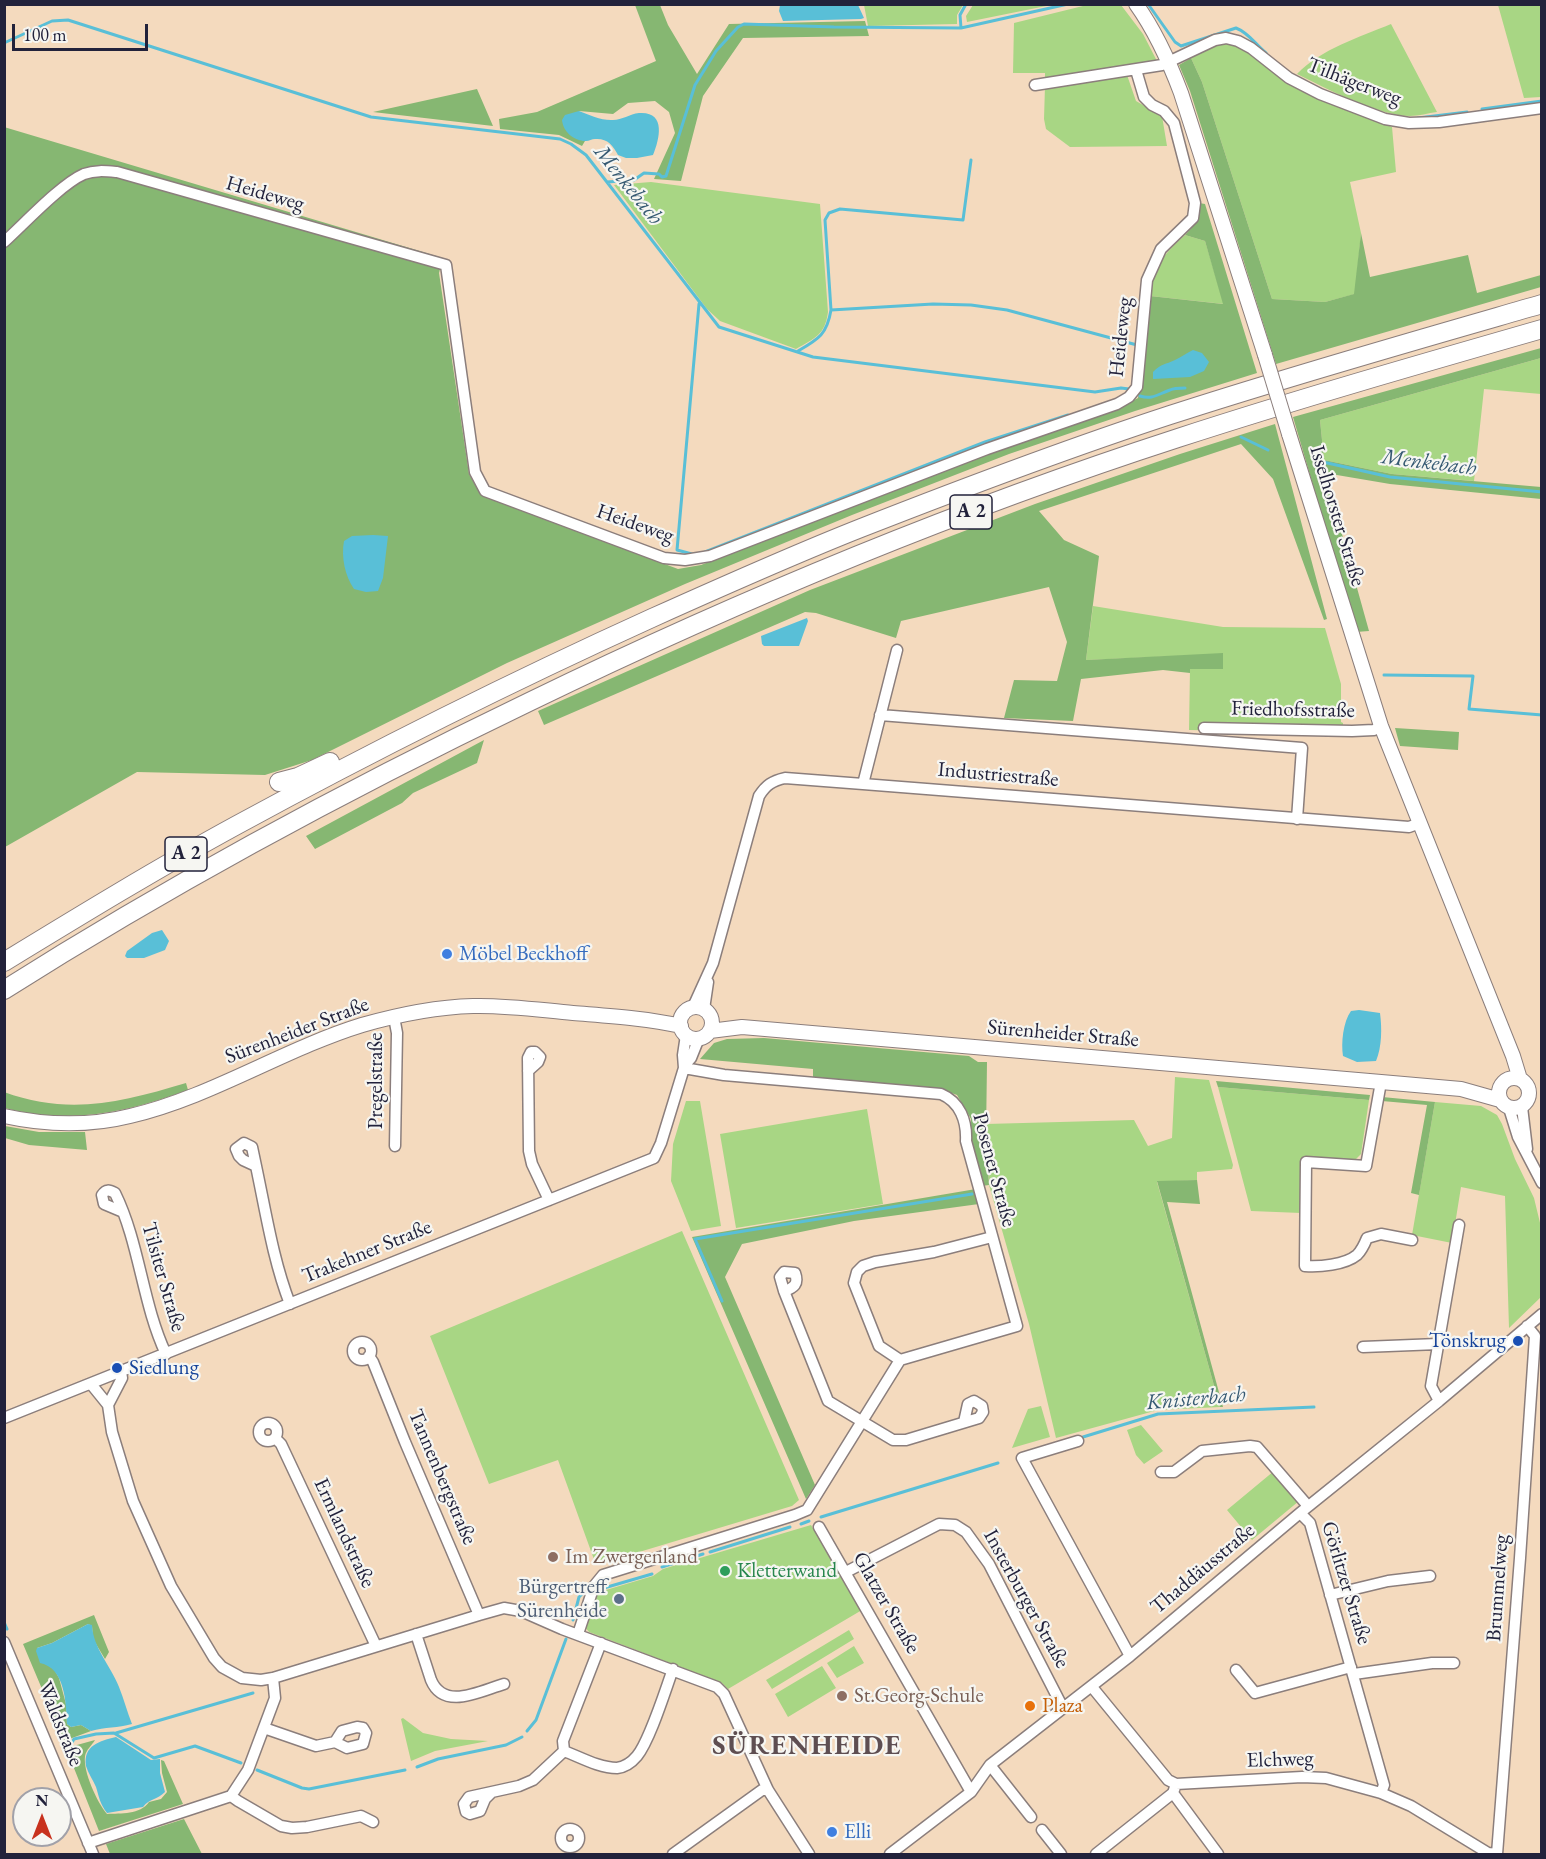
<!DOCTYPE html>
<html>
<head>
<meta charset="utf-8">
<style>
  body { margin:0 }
  #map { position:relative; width:1546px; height:1859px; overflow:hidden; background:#f4dabe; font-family:"EB Garamond",serif }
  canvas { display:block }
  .frame { position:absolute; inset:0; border:6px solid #22223b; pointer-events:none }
  .north { position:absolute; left:12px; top:1787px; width:60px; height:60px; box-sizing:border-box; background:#f6f6f2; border:2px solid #a1a1a9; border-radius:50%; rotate:0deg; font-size:16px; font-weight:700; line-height:24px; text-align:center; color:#22223b }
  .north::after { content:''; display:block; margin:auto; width:21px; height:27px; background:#c8321e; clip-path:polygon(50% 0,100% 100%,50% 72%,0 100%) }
  .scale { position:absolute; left:12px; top:24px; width:136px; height:27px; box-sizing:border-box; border:3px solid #22223b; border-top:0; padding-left:8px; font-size:18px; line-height:21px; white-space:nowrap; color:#22223b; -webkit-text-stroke:4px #f6f6f2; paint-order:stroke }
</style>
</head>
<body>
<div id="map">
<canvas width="1546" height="1859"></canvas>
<div class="frame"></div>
<div class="north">N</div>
<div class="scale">100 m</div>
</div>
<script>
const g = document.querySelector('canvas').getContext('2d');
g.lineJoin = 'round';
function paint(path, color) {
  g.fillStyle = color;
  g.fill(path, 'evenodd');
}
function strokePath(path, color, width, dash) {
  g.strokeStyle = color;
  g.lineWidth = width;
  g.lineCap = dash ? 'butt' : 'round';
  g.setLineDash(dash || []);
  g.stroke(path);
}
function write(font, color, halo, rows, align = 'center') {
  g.font = font + ' "EB Garamond",serif';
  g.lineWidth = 4.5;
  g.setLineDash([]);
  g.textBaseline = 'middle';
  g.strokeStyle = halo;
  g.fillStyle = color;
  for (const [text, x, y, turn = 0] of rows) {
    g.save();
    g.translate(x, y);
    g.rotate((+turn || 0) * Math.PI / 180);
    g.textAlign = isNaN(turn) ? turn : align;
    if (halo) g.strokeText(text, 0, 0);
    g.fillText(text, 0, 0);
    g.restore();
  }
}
const green = new Path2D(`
  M864,5v-1l99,1 -6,10v9l-89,2z
  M973,5v-1l78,1 -84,17 -1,-6z
  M1087,5h34l22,29 14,27 -112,18v-6h-32l1,-50z
  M1498,5h43v92l-17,1z
  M1391,24l46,88c-9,1 -18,4 -27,4 -31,0 -85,-28 -113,-42 24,-25 63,-37 94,-50z
  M1226,43l11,1 118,69 37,14 4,45 -46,10 11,51 -6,61 -30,8 -53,-3 -70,-217 -11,-24 24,-13z
  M1127,75l9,26 26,15 5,30 -97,1 -24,-18 -2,-10 1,-33z
  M651,182l169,22 8,108c-3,23 -13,26 -32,37l-76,-28 -13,-12 -93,-124z
  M1185,235l20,6 19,63 -74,-8c2,-29 15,-43 35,-61z
  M1541,358v36l-57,-5 -10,92 -82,-7 -68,-14 -4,-40z
  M1093,606l130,21 102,1 16,56v38l2,1v10l-154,-3 1,-61h33v-15l-137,6z
  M1175,1077l34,3 24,85 -1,4 -35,3v8l-40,2 63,225 -62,3 -102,28 -27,-114 -40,-139 -3,-61 148,-4 14,26 24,-8z
  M1218,1087l151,13 -8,54 -6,6 -52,-3 -2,56 -50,-2z
  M686,1101h14l21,125 -30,5 -20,-50 2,-37z
  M1435,1102l46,4 16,9 5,9 13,35 19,39 7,29v70l-32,31 -4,-132 -44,-9 -9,56 -40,-8z
  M867,1109l16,95 -147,24 -16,-94z
  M682,1231l117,269 -7,6 -196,59 -38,-105 -69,24 -59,-148z
  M1041,1406l9,31 -38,11 16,-39z
  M1141,1425l22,26 -19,13 -8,-9 -9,-25z
  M1274,1471l25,30 -47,39 -25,-30z
  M811,1525l51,85 -134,79 -6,-6 -133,-51 -4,-5 11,-34 57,-17 10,-7z
  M849,1630l5,9 -82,50 -6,-9z
  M854,1646l10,17 -27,15 -10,-15z
  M822,1666l14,22 -48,29 -13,-23z
  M403,1718l20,15 28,6 37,2 -53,10 -24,10 -10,-42z`);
const forest = new Path2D(`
  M635,5h25l8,20 29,49 32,-50 136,-3 4,15 -126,2 -40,58 -22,85 -27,-2 21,-46 -6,-21 -14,-11 -27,2 -15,11 -34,-3 -3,27 9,3 -3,5 -23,-11 -59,-6 -1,-10 38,-7 119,-51z
  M1191,58l11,24 70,217 53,3 29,-8 7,-61 9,44 98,-22 9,38 64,-18v12l-265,77 -86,-273 -11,-26z
  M477,89l16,37 -120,-14z
  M4,127l439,131 -4,15 30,201 12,21 197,74 23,-4 286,-112 130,-44 21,-11 12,-102 73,8 -18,-63 -20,-6 12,-13 2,-19 6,1 52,169 -122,38 -126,43 -157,61 -167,69 -178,79 -195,97 -47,15 -128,-3 -132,75z
  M1541,348v10l-221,62 4,40 68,14 149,13v12l-151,-15 -65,-11 44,158 -13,1 -63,-215z
  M1275,424l52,195 -3,1 -51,-141 -32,-35 -202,67 25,29 35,16 -13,104 137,-7v16h-33v4l-27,-3 -82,9 -8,42 -69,-3 10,-38 43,1 10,-39 -18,-55 -148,34 -5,17 -80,-25 -11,-1 -261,113 -6,-14 272,-121 225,-86 145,-50z
  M1395,728l64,4 -1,18 -58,-4z
  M484,740l-7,23 -64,30 -11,10 -87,46 -9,-13z
  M764,1038l205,18 9,6h9l-1,75 3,48 -7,1 -11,-45v-22l-14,-24 -17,-6 -127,-12v-8l-113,-10 14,-16 13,-4z
  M1216,1081l154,14 -1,5 -151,-13z
  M186,1083l2,7c-62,23 -119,35 -183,18l-1,-16c66,24 118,10 182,-9z
  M1382,1097l53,5 -16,93 -8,-2 16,-88 -45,-4z
  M5,1126l34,6h46l2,18 -58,-5 -24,-7z
  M1197,1180l3,24 -33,-2 56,205h-3l-63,-226z
  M976,1189l3,15 -125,17 -112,23 -17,33 90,208 -9,14 -114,-262z
  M94,1615l15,37 -4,7 -12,-20 -1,-13 -4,-2 -36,19 -15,5 9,16 8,5 5,9 7,26 1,20 4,3 10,-2 10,6 -27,10 -41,-97z
  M95,1740c-3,5 -9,10 -10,16 -2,16 12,46 22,58 14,-1 33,1 42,-12l12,-3 6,-7 -5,-19 -1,-13 3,1 19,43 -84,27 -33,-83z
  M184,1819l18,35h-92l-4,-10z`);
const water = new Path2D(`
  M780,5h78l6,13 -3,1 -78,2 -4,-10z
  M579,111c10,4 21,9 32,9 10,1 18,-6 28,-7 27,-2 21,25 14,42l-16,3h-11l-8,-3c-5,-10 -11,-17 -23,-16 -3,0 -6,2 -9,2 -13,0 -23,-10 -24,-21l3,-5z
  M1193,350l9,3 7,9 -5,9 -14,6 -37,2v-7c9,-9 12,-7 22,-12 7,-3 11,-7 18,-10z
  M373,535l15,1 -5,42 -5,13 -12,1 -12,-3c-9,-13 -13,-32 -10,-48l8,-5z
  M807,618l1,3 -9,25h-35l-2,-2 -1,-8z
  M162,930l7,11 -4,9 -21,8h-17l-2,-2 2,-5 25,-18z
  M1359,1010l21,3c2,15 2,34 -4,48l-19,1 -14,-6c-2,-13 0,-34 8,-45z
  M88,1624l4,1c1,23 19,41 27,62 5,12 8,25 13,37 -14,4 -27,3 -41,7l-10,-6 -10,2 -4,-3c-1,-22 -2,-56 -27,-61l-4,-12 1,-3 15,-5z
  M116,1737l35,23 9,-1v14l5,19c-8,8 -15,6 -22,15l-36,6c-7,-9 -8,-16 -11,-26 -3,-7 -8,-14 -10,-21 -3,-21 14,-25 30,-29z`);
const stream = new Path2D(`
  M1148,4l27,38 6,4 55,-18c13,5 19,16 30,25
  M961,28l-1,-13 6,-11
  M4,43l48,-22 16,-1 303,97 189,22 11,5 15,11 133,172 94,30 282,35 26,-4 8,1
  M1482,109l60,-8
  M1418,118l49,-6
  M607,182l27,-2 10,-7 15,1 3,3 4,-1 29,-91 21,-34 22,-24 6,-3 90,3 127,1 107,-24
  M831,310l-6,-90 4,-7 11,-4 123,11 8,-60
  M798,351c21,-12 29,-17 33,-41l102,-6 38,1 36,5 130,35
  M1140,396c13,4 18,-2 30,-6 4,-2 10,-2 15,-2
  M1241,437l27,13
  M1314,460l76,17 152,15
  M705,552l280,-110 83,-27
  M692,554l-15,-4 22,-246
  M1384,675l89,1 -4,33 73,6
  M722,1301l-27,-62 277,-45
  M1083,1437l75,-23 156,-7
  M821,1517l177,-54
  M801,1524l8,-3
  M710,1552l80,-25
  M662,1567l41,-13
  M604,1588l48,-14
  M573,1620l6,-23 3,-3
  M4,1622l3,7
  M527,1731l9,-11 30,-81
  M116,1733l137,-40
  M65,1748l5,-2 4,-7 22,-5 18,-1 40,25 41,-12 46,17
  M417,1767l21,-8 68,-14 16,-8
  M257,1770l45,18 7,1 96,-19`);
const street = new Path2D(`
  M1035,85l127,-20 53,-25 11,-2 12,3 13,7 38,30 31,16 65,25 24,4 30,-1 103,-14
  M4,242c20,-18 57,-58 80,-68 11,-4 21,-3 33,-2l329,93 29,207 10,19 179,67 21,2 25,-4 277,-107 130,-45 12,-7 8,-10 10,-107 14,-31 32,-31 2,-15 -21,-80 -10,-12 -12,-6 -8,-8 -8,-27
  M880,715l422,33 -5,71
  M1204,728l148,3 22,-1 7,-4
  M863,784l34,-134
  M693,1007l20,-44 46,-167c7,-11 13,-15 26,-18l78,6 546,43 11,-4
  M704,1009l4,-27
  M394,1017l3,16 -2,113
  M684,1066l7,-8 8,-20
  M528,1071l10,-9 2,-5 -5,-5h-4l-3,6 1,93 3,13 17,36
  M1381,1082l-15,84 -60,-4 -1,104c14,1 40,-1 52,-11 4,-4 8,-12 10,-17l14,-4 31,6
  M1522,1107l5,42
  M1509,1108l9,29 24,46
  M256,1166l-13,-6 -4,-4 -3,-7 8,-6 8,4 4,19c10,47 17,94 34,138
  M123,1212l-19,-8 -2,-9c4,-6 7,-5 13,-2 25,51 27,110 51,161
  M784,1291l-4,-14 4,-5 11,1c4,11 -1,15 -11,18l44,110 65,39h13l73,-22 4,-6 -1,-6 -8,-5 -6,3 -4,18
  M353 1351a9 9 0 1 1 18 0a9 9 0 1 1-18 0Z
  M1363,1347l75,-3
  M369,1356l4,6 32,80 74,173
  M900,1360l-21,-14 -25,-63 3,-11 6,-6 12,-4 59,-10 58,-15
  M121,1372l1,6 -14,27 4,27 21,69 38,85 43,72 8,9 20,11 19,2 12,-2 206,-63 25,-7 17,3 41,18 155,58 7,7 44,96 41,64
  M91,1384l17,21
  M1439,1401l-8,-15 28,-161
  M4,1418l650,-260 7,-15 23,-75 -1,-13 3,-20
  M259 1432a9 9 0 1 1 18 0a9 9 0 1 1-18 0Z
  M275,1438l6,6 95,202
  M1078,1441l-56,17 108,198
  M1161,1472h13l28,-21 48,-5 7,1 51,59
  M1300,1513l10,10 74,262 -3,8
  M819,1527l152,265
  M846,1572l93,-48 16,1 11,7 23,32 74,144
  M1330,1595l58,-14 42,-5
  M416,1634l15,46c13,31 49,11 73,4
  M578,1634l16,-48 9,-11 192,-60 12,-5 93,-150 117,-34 -51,-185c1,-20 -6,-39 -25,-47l-217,-19 -40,-7
  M4,1642l89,212
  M1236,1670l19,23 96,-26
  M1354,1674l78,-11h22
  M1092,1687l76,93 8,4 126,-7 24,1 55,15 30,13 77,47 9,1
  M264,1728l52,18 19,-4 12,6 16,-4 3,-11 -3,-5 -6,-1 -15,4 -7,11
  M564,1751c16,6 35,17 53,17 8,-1 15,-6 20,-12 13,-16 28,-65 36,-87
  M564,1751l-1,-10 38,-98
  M990,1765l41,52
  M492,1792l-7,7 -5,12 -10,3 -4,-2 -2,-8 5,-7 50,-11 14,-6 31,-29
  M1173,1793l45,61
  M231,1796l7,5 43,25 11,2 15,-1 54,-11 12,6
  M561 1838a9 9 0 1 1 18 0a9 9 0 1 1-18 0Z
  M1042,1830l19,24
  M88,1843l143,-47 17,-26 27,-72 -2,-20
  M673,1854l89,-64h6
  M890,1854l81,-62 19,-27 140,-109 170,-143 139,-112 103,-87
  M1096,1854l77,-61 3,-9
  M1497,1854l23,-296 15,-222 -8,-10`);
const secondary = new Path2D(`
  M1136,4c20,28 33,57 45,89l84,262
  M1289,434l92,292 132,330 7,23
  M680 1023a16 16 0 1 1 32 0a16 16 0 1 1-32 0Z
  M710,1031l32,-4 639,55 80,7 39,11
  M1499 1093a15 15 0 1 1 30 0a15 15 0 1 1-30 0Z
  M4,1116c41,9 86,10 126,0 79,-18 154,-67 232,-91 35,-10 74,-18 111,-19 33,-1 67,4 100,7 36,3 72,5 108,13`);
const highway = new Path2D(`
  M279,782l19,-5 32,-15
  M4,962c77,-47 154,-94 233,-137 136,-74 274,-143 415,-207 69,-31 138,-62 209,-90 102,-40 205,-79 309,-113 123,-40 247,-75 372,-111
  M4,990c169,-107 346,-202 525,-288 210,-102 427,-192 649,-264 120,-39 242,-74 364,-109`);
const secondaryBridge = new Path2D(`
  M1265,355l24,79`);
const markers = [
  [447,954,6,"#3f7fe0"],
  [1518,1341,6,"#1a4fb4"],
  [117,1368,6,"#1a4fb4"],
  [553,1557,6,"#8d6e63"],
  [725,1571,6,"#2e9e5b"],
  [619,1599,6,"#5c6f8a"],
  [842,1696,6,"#8d6e63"],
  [1030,1706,6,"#e8710a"],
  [832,1832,6,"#3f7fe0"]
];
const shields = [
  [971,512,42],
  [186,854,42]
];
const shieldNames = [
  ["A 2",971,512],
  ["A 2",186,854]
];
const streetNames = [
  ["Tilhägerweg",1354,82,21],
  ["Heideweg",265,194,16],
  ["Heideweg",1121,337,-84],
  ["Isselhorster Straße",1337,516,73],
  ["Heideweg",635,524,19],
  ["Friedhofsstraße",1293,710,1],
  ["Industriestraße",998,775,5],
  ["Sürenheider Straße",297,1031,-21],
  ["Sürenheider Straße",1063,1034,5],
  ["Pregelstraße",376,1081,-90],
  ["Posener Straße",994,1170,75],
  ["Trakehner Straße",367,1252,-22],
  ["Tilsiter Straße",163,1277,74],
  ["Tannenbergstraße",442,1477,67],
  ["Ermlandstraße",344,1533,65],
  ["Thaddäusstraße",1203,1569,-40],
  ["Görlitzer Straße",1346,1583,73],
  ["Brummelweg",1498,1588,-86],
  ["Insterburger Straße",1026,1599,61],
  ["Glatzer Straße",886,1603,60],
  ["Waldstraße",60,1724,68],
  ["Elchweg",1280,1760,-2]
];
const shopNames = [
  ["Möbel Beckhoff",459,954],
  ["Elli",844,1832]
];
const transitNames = [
  ["Tönskrug",1506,1341],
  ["Siedlung",129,1368,"left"]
];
const educationNames = [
  ["Im Zwergenland",565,1557],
  ["St.Georg-Schule",854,1696]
];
const leisureNames = [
  ["Kletterwand",737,1571]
];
const serviceNames = [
  ["Bürgertreff",607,1587],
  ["Sürenheide",607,1611]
];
const foodNames = [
  ["Plaza",1042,1706]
];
const waterNames = [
  ["Menkebach",628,185,51],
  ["Menkebach",1429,463,7],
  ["Knisterbach",1196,1399,-5]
];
const districtNames = [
  ["SÜRENHEIDE",807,1747]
];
paint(green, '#a8d684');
paint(forest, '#86b772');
paint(water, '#59bfd7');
strokePath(stream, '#59bfd7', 3);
strokePath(street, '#8b7e7c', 13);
strokePath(secondary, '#8b7e7c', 16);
strokePath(highway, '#8b7e7c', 20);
strokePath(street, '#fff', 10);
strokePath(secondary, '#fff', 14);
strokePath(highway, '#fff', 18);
strokePath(secondaryBridge, '#8b7e7c', 16, []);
strokePath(secondaryBridge, '#fff', 14);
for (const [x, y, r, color] of markers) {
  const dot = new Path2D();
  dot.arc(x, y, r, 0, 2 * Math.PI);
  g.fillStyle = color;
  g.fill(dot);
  strokePath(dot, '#f6f6f2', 2);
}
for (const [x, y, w] of shields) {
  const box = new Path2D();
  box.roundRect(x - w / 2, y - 17, w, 34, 4.5);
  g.fillStyle = '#f6f6f2';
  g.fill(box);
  strokePath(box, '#22223b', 1.5);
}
write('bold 20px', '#22223b', null, shieldNames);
write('21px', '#22223b', '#f6f6f2', streetNames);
write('21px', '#366cbe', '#f6f6f2', shopNames, 'left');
write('21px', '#164399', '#f6f6f2', transitNames, 'right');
write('21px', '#785e54', '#f6f6f2', educationNames, 'left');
write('21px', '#27864d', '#f6f6f2', leisureNames, 'left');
write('21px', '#4e5e75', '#f6f6f2', serviceNames, 'right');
write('21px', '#c56008', '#f6f6f2', foodNames, 'left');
write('italic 22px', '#355972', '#f6f6f2', waterNames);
g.letterSpacing = '1.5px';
write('bold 27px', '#5e4e51', '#f6f6f2', districtNames);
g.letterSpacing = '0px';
</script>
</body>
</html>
